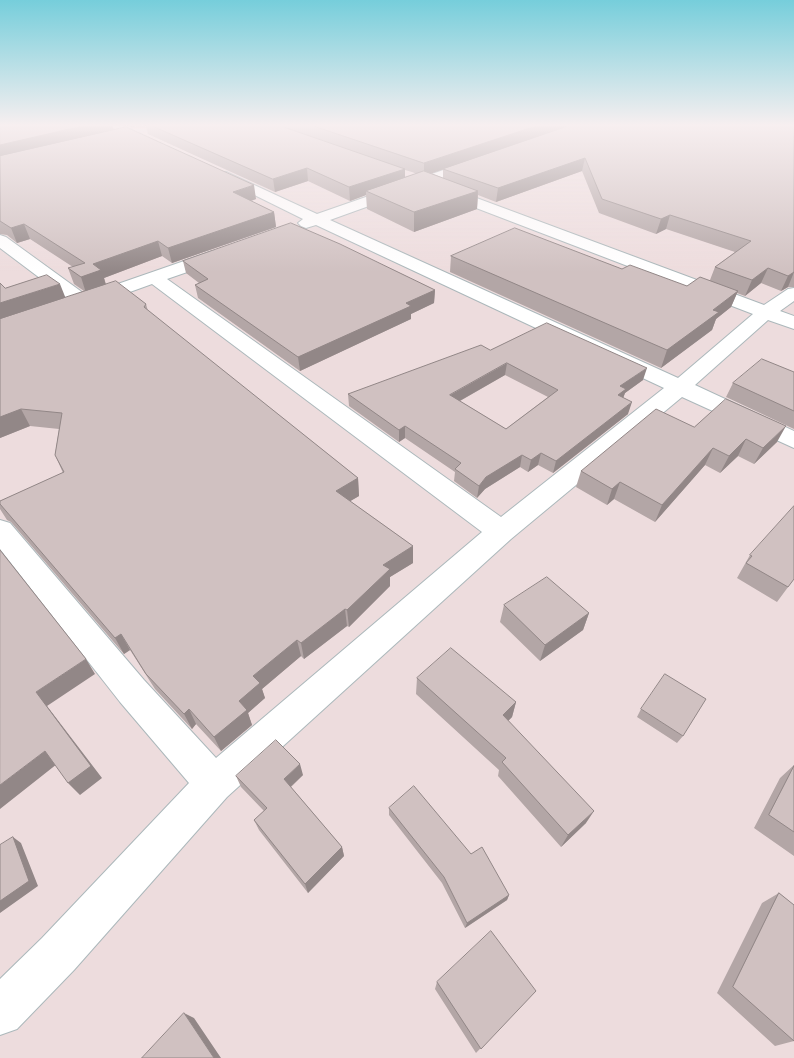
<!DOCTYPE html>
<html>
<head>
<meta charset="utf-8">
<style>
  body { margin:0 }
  canvas { display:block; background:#eddcdd }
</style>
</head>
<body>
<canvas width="794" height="1058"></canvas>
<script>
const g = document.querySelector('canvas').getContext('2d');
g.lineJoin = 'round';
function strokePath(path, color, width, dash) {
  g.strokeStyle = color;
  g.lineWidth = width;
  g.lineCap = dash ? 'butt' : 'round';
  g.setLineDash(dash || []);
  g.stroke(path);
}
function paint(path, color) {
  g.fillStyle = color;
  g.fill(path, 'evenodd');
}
const street = new Path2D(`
  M105,124h15l41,20 -6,4 -4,-1z
  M478,158l5,1 1,3 -1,3 -153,55 348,158 75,-64 -316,-121 -2,-3 2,-3h10l317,118 24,-16 6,-1v13l-14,10 14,5v13l-26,-9 -73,65 99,46v17l-112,-51 -171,142 -284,258 -153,173 -57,59 -17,6v-56l42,-41 147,-155 -69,-81 -120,-153v-29l10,3 134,157 72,78 266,-226 -330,-248 -61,22h-14l-77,-58v-13l6,2 80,58 127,-44h12l2,4 -2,4 -58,20 334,238 163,-129 -348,-163 -10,3 -5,-2 -3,-3 5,-4 -89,-44 2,-3h10l91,42z`);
const wall = new Path2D(`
  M0,124h112l1,6 143,69 -5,2 23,11 2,15 -104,36 -10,-7 -58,22 2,6 40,20 2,7 210,167 1,18 -9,5 63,45v17l-23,14v9l-41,41 -2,-1 -43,33 -3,-3 -39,33 3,9 -17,15 4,12 -31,26 -25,-27 -4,5 -37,-40 -25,-39 -6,4 -113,-132 -4,-2 -7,-11v-8l63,-28 -8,-18 4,-26 -29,-3 -30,12v-155l5,5 60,10 19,-7 -10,-7 -6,-16 5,-1 -43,-28 -13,4 -10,-8 -7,-1z
  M124,124h670v163h-6l-7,4 -20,-8 -16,13 -8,-3 -6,14 -15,12 -4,11 -51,38 -211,-96 1,-16 171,13 65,17 23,-6 5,-13 20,-15 -69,-23 -10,5 -57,-21 -17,-42 -86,31 -18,-7 -1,14 -63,23 -47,-23 -1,-14 -16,6 -42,-20 -33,11 -127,-58 -3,-10 -13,3zM443,169v9l-12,-5zM405,170l7,2 5,2 -12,3z
  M183,261l252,29 -1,13 -23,11v5l-111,52 -102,-73 -3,-13 4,-2 -13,-10z
  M490,350l153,30 -18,13 -2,5 5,16 -75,59 -15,-8 -10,7 -8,-5 -35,22 -8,9 -23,-17 1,-9 -50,-34 -6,4 -50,-36 -1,-12zM505,375l43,22 -42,32 -46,-28z
  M794,372v57l-68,-32 7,-14z
  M694,427l83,15 -23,22 -16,-8 -18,17 -15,-8 -50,57 -41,-23 -7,6 -31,-18 5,-16z
  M750,555l44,24 -17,23 -40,-24z
  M504,605l85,8 -6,17 -43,31 -40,-39z
  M417,678l99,24 -4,15 -4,4 78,102 -25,24 -63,-71 1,-6 -83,-76z
  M641,709l42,27 -6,7 -40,-26z
  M794,765v91l-40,-28 26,-50z
  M303,775l-12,12 51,60 2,9 -36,37 -49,-63 -5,-10 10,-9 -23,-24 -5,-11z
  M389,808l82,46 38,41 -2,5 -42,28 -23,-45 -53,-68z
  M779,893l15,12v136l-19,5 -58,-53 45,-90z
  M437,982l99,9 -60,62 -41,-64z`);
const shadedWall = new Path2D(`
  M91,124h21l2,7 -114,27v-13z
  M131,124h14l-13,3z
  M542,124h33l-151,52v-13z
  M585,158l-3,13 -86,31 2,-14z
  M307,168l1,13 -33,11 -2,-13z
  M405,169v13l-39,9v4l-16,6 -1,-14z
  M254,185l2,14 -20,7 -3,-14z
  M478,191l-1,18 -63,23v-20z
  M274,212l2,15 -104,36 -4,-15z
  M670,215l-4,14 -10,5 5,-15z
  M24,224l6,15 -13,4 -6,-15z
  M158,241l4,15 -58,22 2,8 -20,7 -5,-16 12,-13z
  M768,268l-7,15 -16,13 7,-16z
  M794,272l-6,15 -7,4 7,-15z
  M60,284l6,15 -66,23v-19z
  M435,290l-1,13 -23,11v5l-111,52 -2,-14 108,-54z
  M738,291l-7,16 -15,12 -4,11 -51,38 6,-18 46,-40z
  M507,363l-2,12 -56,32 1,-12z
  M647,368l-4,12 -18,13 -3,8 -8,6 6,-21z
  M632,402l-4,12 -75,59 3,-12z
  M21,409l9,17 -30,12v-26z
  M405,426v12l-6,4v-12z
  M786,426l-9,16 -23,22 9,-16z
  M746,439l-8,17 -18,17 9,-17z
  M713,448l-8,17 -50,57 7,-17z
  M541,453l-3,12 -10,7 3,-12z
  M522,455l-2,12 -35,22 -8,9 2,-12 7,-9z
  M358,478l1,18 -22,13 -1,-18z
  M620,482l-6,17 -7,6 5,-16z
  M413,546v17l-23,14v9l-41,41 -2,-17 36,-45z
  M345,609l2,17 -43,33 -3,-16z
  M589,613l-6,17 -43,31 5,-16z
  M121,634l9,16 -6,4 -9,-16z
  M297,640l4,16 -39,33 3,9 -17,15 4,12 -31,26 -7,-14 25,-36 14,-25z
  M86,659l9,15 -48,32 55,72 -22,17 -12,-12 -32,-91z
  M516,702l-4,15 -13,13 4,-15z
  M189,709l7,15 -4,5 -8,-15z
  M45,751l12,13 -57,45v-24z
  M300,764l3,11 -16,15 -3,-11z
  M594,811l-8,12 -25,24 7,-12z
  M13,837l8,6 17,43 -38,27v-12z
  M342,847l2,9 -36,37 -3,-9z
  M509,895l-2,5 -42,28 2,-5z
  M184,1013l10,5 27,40h-7z`);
const building = new Path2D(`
  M0,124h91l-91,21z
  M148,124h127l130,45 -56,18 -42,-19 -34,11z
  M308,124h234l-118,39z
  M574,124h220v148l-6,4 -20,-8 -16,12 -37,-13 36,-26 -81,-26 -9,4 -59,-20 -17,-41 -87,30 -55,-19z
  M126,127l128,58 -21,7 41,20 -106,36 -10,-7 -65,23 8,6 -20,7 -13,-9 17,-5 -61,-39 -13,4 -11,-7v-65z
  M424,171l54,20 -64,21 -48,-21z
  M291,223l49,21 95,46 -29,13 5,3 -113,51 -103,-72 13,-6 -25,-18z
  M515,228l107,41 8,-4 57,21 13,-9 38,14 -25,19 6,2 -52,38 -216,-94z
  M47,275l13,9 -60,19v-20l5,5z
  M116,281l30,23 -2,3 214,171 -22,13 77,55 -30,19 7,4 -43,41 -2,-1 -44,34 -4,-3 -44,36 7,7 -21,18 8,9 -33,27 -25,-28 -5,5 -38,-40 -25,-40 -6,4 -115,-134v-3l64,-29 -9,-17 7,-42 -41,-4 -21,8v-98z
  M547,323l100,45 -27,18 6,3 -8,6 14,7 -76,59 -15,-8 -10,7 -9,-5 -36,22 -7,9 -24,-17 6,-6 -56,-37 -6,4 -51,-36 133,-49 9,5zM507,363l51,27 -52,39 -56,-34z
  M762,359l32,13v39l-61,-28z
  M726,399l60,27 -23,22 -17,-9 -17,17 -16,-8 -51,57 -42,-23 -8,7 -31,-18 75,-62 38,18z
  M794,506v73l-6,8 -42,-24 6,-7 -2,-1z
  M0,550l86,109 -50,33 55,74 -23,17 -23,-32 -45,34z
  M547,577l42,36 -44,32 -41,-40z
  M451,648l65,54 -13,13 91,96 -26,24 -66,-73 4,-4 -89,-80z
  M665,674l41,25 -23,37 -42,-27z
  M276,740l24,24 -16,15 58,68 -37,37 -51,-64 13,-12 -31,-32z
  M794,766v66l-25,-17z
  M414,786l57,68 11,-7 27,48 -42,28 -23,-46 -55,-69z
  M13,837l16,44 -29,20v-56z
  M779,893l15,12v136l-61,-54z
  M491,931l45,60 -55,58 -44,-67z
  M184,1013l30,45h-72z`);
strokePath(street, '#acb8bb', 2);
paint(street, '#fff');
paint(wall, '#b3a6a6');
paint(shadedWall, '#928787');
paint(building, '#d0c1c1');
strokePath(building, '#928787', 1);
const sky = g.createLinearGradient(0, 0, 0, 272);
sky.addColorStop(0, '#76cedb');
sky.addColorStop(0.46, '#f7eff0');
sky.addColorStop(1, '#f7eff000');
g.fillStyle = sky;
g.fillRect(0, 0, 794, 272);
</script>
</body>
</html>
